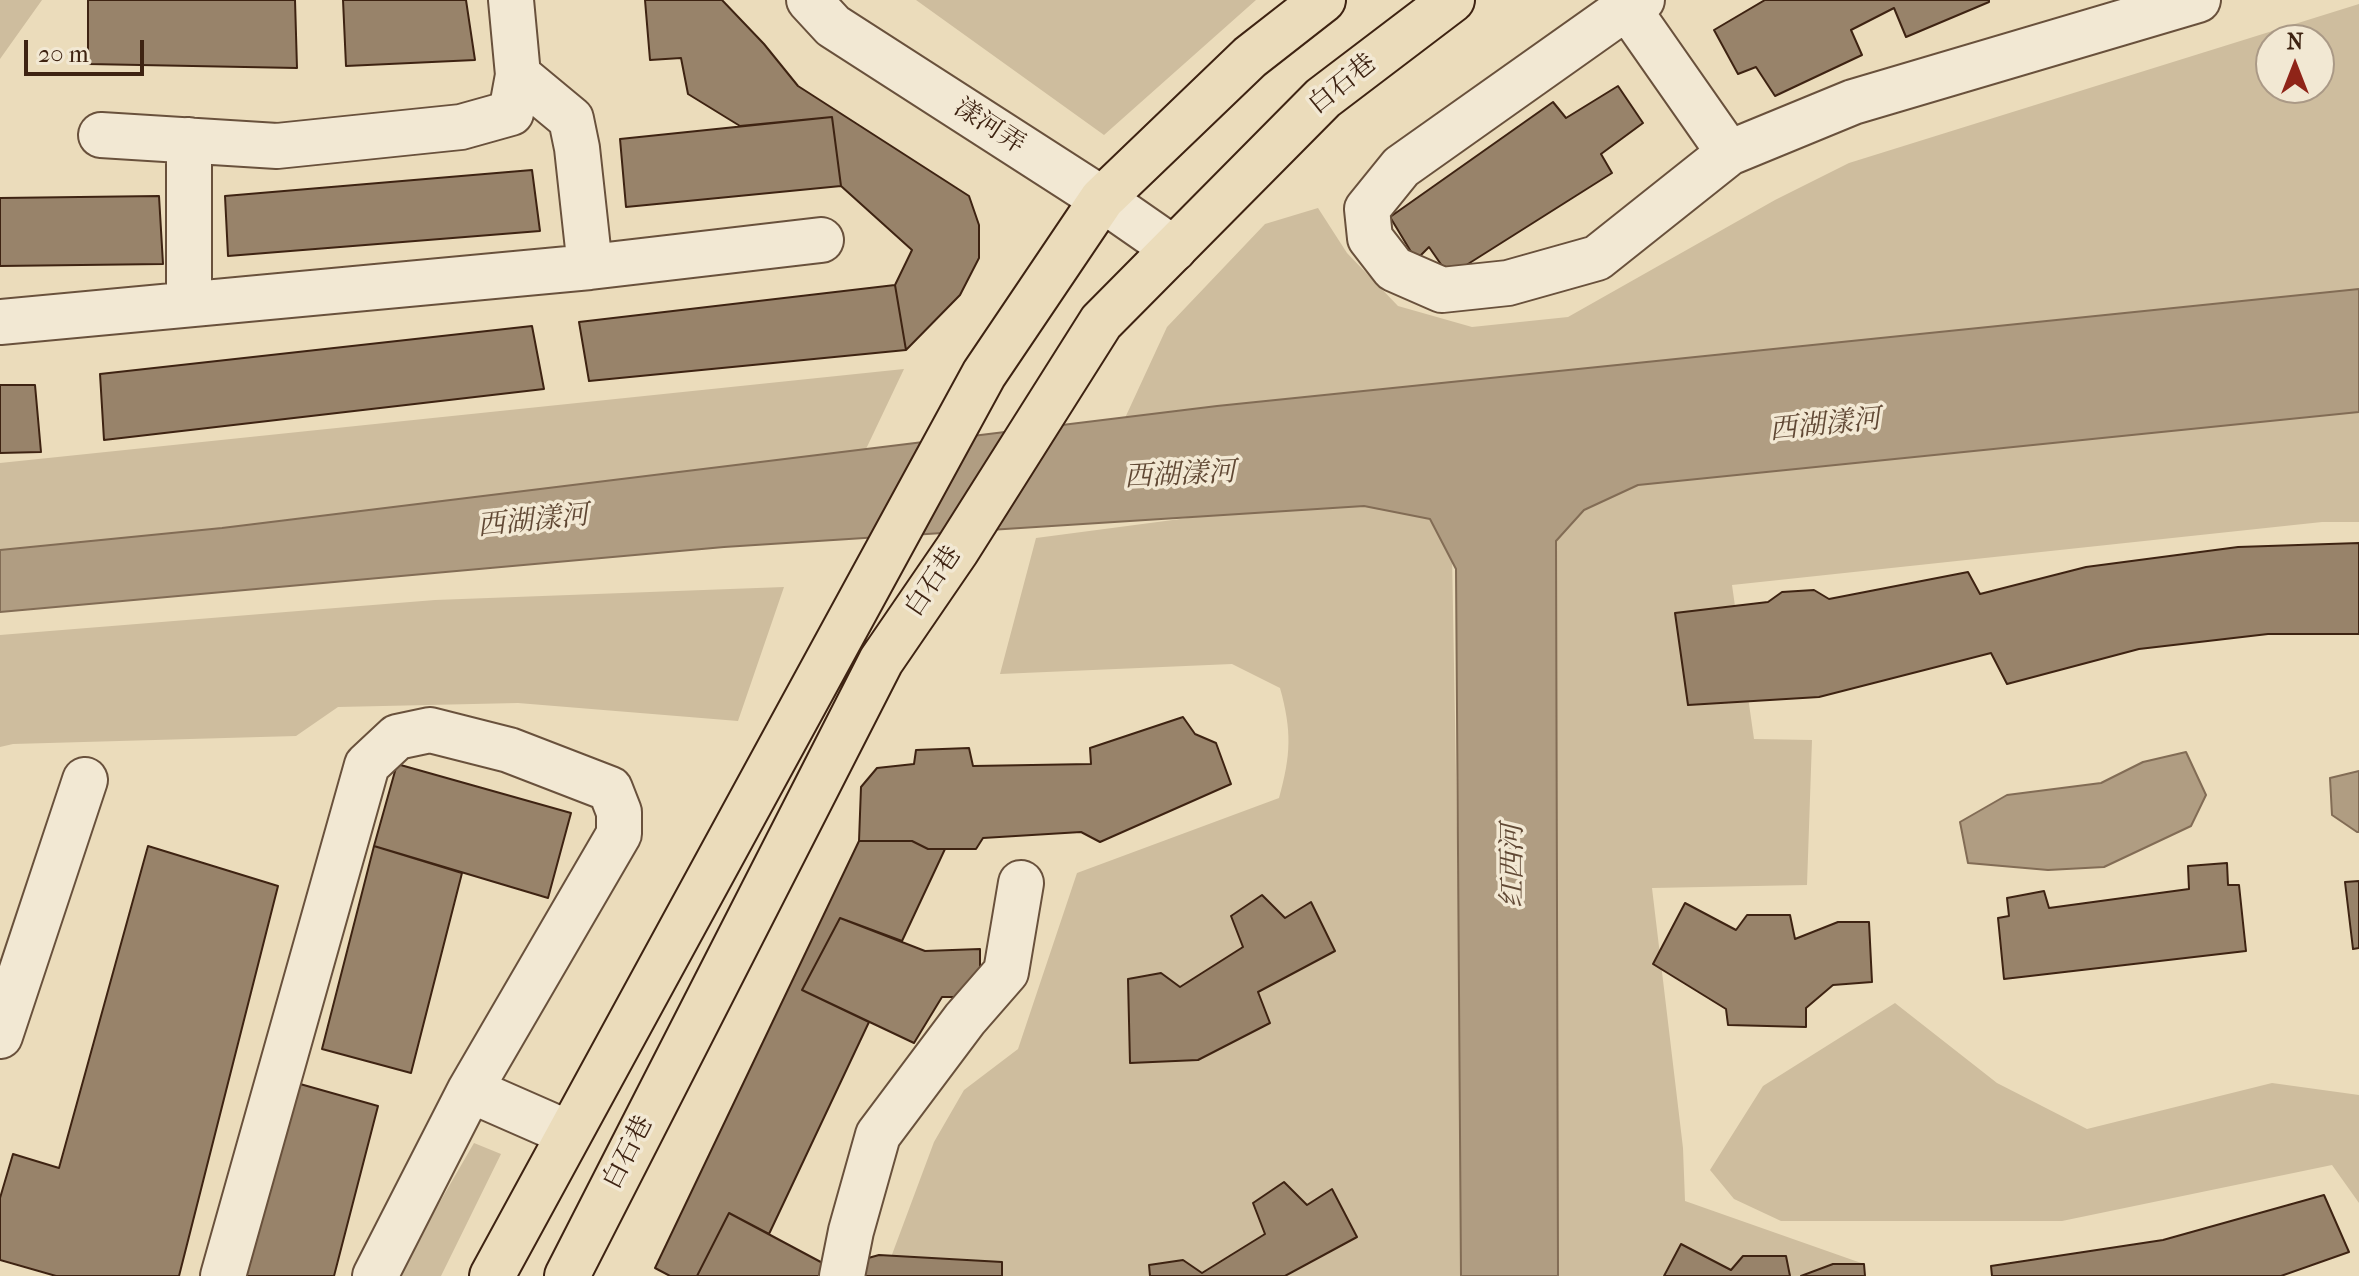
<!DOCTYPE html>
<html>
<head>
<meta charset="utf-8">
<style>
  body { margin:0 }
  #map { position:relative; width:2359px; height:1276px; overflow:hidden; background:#ebdcbb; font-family:"IM FELL French Canon",serif }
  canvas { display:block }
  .north { position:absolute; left:2255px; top:24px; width:80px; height:80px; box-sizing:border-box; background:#f2e8d3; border:2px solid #aa9986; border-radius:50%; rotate:0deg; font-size:22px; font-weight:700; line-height:32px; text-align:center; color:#3e2312 }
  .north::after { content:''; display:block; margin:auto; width:28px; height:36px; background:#8f2418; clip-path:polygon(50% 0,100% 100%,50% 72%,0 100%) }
  .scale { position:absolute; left:24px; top:40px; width:120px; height:36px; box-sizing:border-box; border:4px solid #3e2312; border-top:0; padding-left:10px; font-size:24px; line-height:28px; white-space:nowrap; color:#3e2312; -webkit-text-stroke:6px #f2e8d3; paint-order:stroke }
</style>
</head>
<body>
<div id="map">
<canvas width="2359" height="1276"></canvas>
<div class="north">N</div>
<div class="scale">20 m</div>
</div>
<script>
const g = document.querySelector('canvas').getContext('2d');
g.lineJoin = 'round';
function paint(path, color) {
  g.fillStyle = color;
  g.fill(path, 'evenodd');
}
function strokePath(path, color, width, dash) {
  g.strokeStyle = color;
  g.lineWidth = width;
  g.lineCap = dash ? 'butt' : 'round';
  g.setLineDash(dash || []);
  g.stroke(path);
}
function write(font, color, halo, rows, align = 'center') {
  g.font = font + ' "IM FELL French Canon","Noto Serif SC",serif';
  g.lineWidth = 7;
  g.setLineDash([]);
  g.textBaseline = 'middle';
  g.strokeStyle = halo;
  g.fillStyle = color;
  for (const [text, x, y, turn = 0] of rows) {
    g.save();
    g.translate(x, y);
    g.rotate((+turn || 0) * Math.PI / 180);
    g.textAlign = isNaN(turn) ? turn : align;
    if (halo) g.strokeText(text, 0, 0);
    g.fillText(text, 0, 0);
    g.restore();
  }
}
const green = new Path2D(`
  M0,0h42l-42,59z
  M916,0h340l-152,135z
  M2359,4v285l-1234,129 42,-91 98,-103 53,-16 29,45 51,53 74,21 96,-10 207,-117 74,-37zM2271,40h48v48h-48z
  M904,369l-38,80 -644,79 -222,22v-87z
  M2359,412v110h-37l-590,63 22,154 58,1 -5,145 -155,3 31,260 2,53 179,63v12h-306l-2,-735 28,-31 54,-25z
  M1416,488l36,66 13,722h-581l50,-134 30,-52 54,-41 59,-176 202,-75c12,-43 13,-67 1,-110l-48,-24 -232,10 36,-136z
  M784,587l-46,134 -220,-18 -180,4 -42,29 -283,8 -13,3v-112l435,-35z
  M1895,1003l102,80 90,46 185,-46 87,12v108l-27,-38 -270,56h-281l-47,-22 -24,-29 53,-84z
  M474,1143l27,11 -60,122h-44z`);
const water = new Path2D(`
  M2359,289v123l-721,73 -54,25 -28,31 2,735h-97l-5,-707 -26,-50 -66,-13 -640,41 -724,65v-62l222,-22 995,-122z
  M2186,752l20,43 -15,31 -87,41 -56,3 -80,-7 -8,-41 47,-27 94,-12 42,-21z
  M2359,771v61h-2l-25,-17 -2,-37z`);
const building = new Path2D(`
  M88,0h207l2,68 -209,-4z
  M343,0h123l9,60 -129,6z
  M645,0h77l42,44 34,42 171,110 10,29v33l-19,37 -54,55 -11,-65 17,-35 -71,-64 -9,-69 -92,9 -52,-32 -7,-36 -31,2z
  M1765,0h224v2l-83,35 -12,-29 -43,22 11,25 -87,41 -19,-29 -18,7 -24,-44z
  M1618,86l25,37 -42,31 11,19 -163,103 -20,-29 -13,13 -26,-43 163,-115 13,16z
  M832,117l9,69 -215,21 -6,-68z
  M532,170l8,61 -312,25 -3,-60z
  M159,196l4,68 -163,2v-68z
  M895,285l11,65 -317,31 -10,-59z
  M532,326l12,63 -440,51 -4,-66z
  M0,385h35l6,67 -41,1z
  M2359,543v91h-91l-129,15 -132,35 -16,-31 -172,44 -131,8 -13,-92 93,-11 14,-10 32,-2 15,9 139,-27 12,22 106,-27 152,-20z
  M1183,717l12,17 21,9 15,41 -131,58 -19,-10 -98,6 -7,11h-48l-16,-8h-53l2,-54 16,-19 37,-4 2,-14 53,-2 4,18 118,-2 -1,-16z
  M397,764l174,49 -23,85 -174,-52z
  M859,841h53l16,8h17l-43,92 -62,-23 -38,72 67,32 -100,212 -40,-21 -32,63h-27l-15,-8z
  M148,846l130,40 -99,390h-123l-56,-16v-62l13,-44 46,14z
  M374,846l88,27 -51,200 -89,-24z
  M2227,863l1,22h11l7,66 -242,28 -6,-61 11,-2 -2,-18 37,-7 5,17 140,-19 -1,-23z
  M2359,881v67l-6,1 -8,-67z
  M1262,895l23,23 26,-16 24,49 -77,41 12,31 -72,37 -68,3 -2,-84 33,-6 19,14 63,-40 -12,-31z
  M1685,903l51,27 11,-15h43l5,24 43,-17h31l3,60 -39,3 -27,23v19l-78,-2 -2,-16 -73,-45z
  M840,918l85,33 55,-2v48h-38l-28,46 -112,-53z
  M293,1082l85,24 -44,170h-91z
  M1284,1182l23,23 25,-16 25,48 -72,39h-135l-1,-11 34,-5 19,13 63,-39 -12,-31z
  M2324,1195l25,57 -68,24h-289l-1,-10 172,-26z
  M729,1213l103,55 47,-13 123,7v14h-305z
  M1681,1244l50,26 12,-14h43l4,20h-126z
  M1833,1264h31l1,12h-64z`);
const minor = new Path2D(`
  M809,0l24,26 269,173 72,50
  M1622,0l107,153
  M1642,0l-15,7 -226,160 -34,42 3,29 24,31 48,21 66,-7 89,-25 132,-105 124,-51 345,-102
  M518,75l53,44 6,29 13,119
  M101,135l176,11 184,-19 50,-14 7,-38 -7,-75
  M189,140v164
  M0,322l590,-55 231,-27
  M0,1036l85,-256
  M470,1090l98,43
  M223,1276l144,-511 30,-28 33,-7 79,20 101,39 9,23v22l-149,256 -95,186
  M842,1276l9,-45 27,-96 87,-116 41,-47 15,-89`);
const major = new Path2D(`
  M492,1276l492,-902 118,-175 148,-142 73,-57
  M567,1276l314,-615 76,-111 144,-228 222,-224 129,-98`);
const streetNames = [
  ["白石巷",1343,85,-39],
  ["漾河弄",989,127,33],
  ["白石巷",934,582,-56],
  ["白石巷",629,1153,-63]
];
const waterNames = [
  ["西湖漾河",1825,426,-6],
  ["西湖漾河",1180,476,-3],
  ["西湖漾河",533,522,-6],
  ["红西河",1514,866,-90]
];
paint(green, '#cebd9e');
paint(water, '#b09d82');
strokePath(water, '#826c55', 2);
paint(building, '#98836a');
strokePath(building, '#3e2312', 2);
strokePath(minor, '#69513c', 48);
strokePath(major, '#3e2312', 48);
strokePath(minor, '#f2e8d3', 44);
strokePath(major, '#ebdcbb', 44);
write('26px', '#3e2312', '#f2e8d3', streetNames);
write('italic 28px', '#604834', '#f2e8d3', waterNames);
</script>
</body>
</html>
